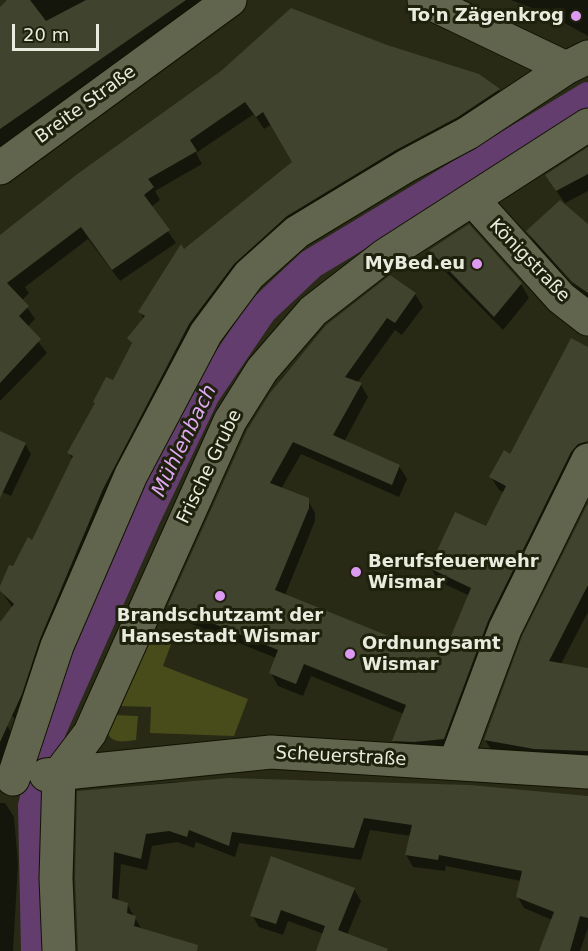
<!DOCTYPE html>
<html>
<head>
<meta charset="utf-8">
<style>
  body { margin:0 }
  #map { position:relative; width:588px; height:951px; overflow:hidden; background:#282a15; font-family:"DejaVu Sans",sans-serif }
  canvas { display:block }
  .scale { position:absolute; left:12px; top:24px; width:87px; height:27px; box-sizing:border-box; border:3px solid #e8ebdd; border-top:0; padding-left:8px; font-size:18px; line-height:21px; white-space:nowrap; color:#e8ebdd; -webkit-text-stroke:4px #1e210c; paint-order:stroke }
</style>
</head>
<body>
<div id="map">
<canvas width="588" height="951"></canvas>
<div class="scale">20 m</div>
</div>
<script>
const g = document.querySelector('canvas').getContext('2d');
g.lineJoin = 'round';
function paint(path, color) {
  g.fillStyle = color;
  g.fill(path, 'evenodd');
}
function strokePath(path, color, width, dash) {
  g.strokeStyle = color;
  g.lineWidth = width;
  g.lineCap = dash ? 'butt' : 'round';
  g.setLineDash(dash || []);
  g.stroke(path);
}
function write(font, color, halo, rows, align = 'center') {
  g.font = font + ' "DejaVu Sans",sans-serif';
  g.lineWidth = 6;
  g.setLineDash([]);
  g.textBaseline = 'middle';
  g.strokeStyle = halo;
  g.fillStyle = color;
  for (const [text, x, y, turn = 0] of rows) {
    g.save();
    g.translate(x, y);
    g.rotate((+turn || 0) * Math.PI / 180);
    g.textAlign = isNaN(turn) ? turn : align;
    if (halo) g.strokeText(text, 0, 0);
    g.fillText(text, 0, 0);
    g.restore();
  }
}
const green = new Path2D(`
  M150,629l23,10 -10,27 85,33 -14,37 -84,-3 1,-26 -32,-1z
  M114,715l24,1 -2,24c-11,1 -22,5 -29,-7z`);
const shadow = new Path2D(`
  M9,0h190l4,6 -203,144v-140z
  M511,0h77v36l-38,-21z
  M386,46l92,30 21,14 7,12 -265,174 -221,447 -20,-18v-80l13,-17 -13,-18 32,-48 41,-82 -4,-7 45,-71 18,-37 -3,-7 15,-19 -4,-7 44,-60 110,-90 -22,-38 -8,5 -10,-15 -58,39 6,11 -47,27 5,9 -9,7 25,36 -56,38 -32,-42 -63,48 4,6 -7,7 13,19 -8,8 20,26 -47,48v-164l222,-165z
  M588,148v43l-23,12 -11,-15z
  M469,226l52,58 8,14 -26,32 -65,-66 -7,-14z
  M588,226v74l-52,-55 -8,-13z
  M415,294l8,13 -21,28 -7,-5 -38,53 4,2 7,12 -24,45 55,24 8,13 -8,18 -98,-43 -20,35 26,10 8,14v8l-30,74 144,59 18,-4 23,-54 -32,-15 -7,-13 55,-40 18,-35 -5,-3 -8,-13 20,-21 77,-107v89l-31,59 -106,255 -50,1 -7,-12 10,-27 -93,-38 -8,20 -25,-10 -7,-13 5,-15 -99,-40 -7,-13 78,-174 33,-52 46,-53z
  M0,432l25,12 6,10 -20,42 -11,-5z
  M588,506v106l-27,52 27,5v93l-95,-10 -8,-12z
  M0,725h7l10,18 -17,37z
  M308,780l130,6 150,12v130l-8,23h-39l11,-31 -28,-12 -7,-12 4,-15 -75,-15 -1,5 -32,-4 -7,-12 5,-19 -41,-6 -9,30 -122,-17 -4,14 -39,-15 -2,6 -17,-6 -25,4 -5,24 -26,-6 -3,38 9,2 15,26 31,21h-95l1,-159 94,-10z
  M0,803h5l9,14 4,47 -5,87h-13z
  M354,889l7,12 -14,34 26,16h-55l6,-17 -36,-13 -5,14 -24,-8 -7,-12z`);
const canal = new Path2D(`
  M36,951l-3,-145 18,-75 95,-214 59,-123 57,-84 49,-46 277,-167`);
const building = new Path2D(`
  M7,0h23l16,21 40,-21h100l-186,129v-122z
  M291,8l96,37 92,29 21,15 -42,28 -62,33 -109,66 -53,48 -45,60 -86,165 -63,150 -18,55 -22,48v-120l14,-18 -14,-13v-5l9,-21 4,1 15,-29 4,3 41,-84 -6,-3 28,-50 -2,-1 13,-25 7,3 19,-37 -5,-5 18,-22 -7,-4 43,-68 3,5 108,-87 -29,-50 -7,5 -11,-15 -55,38 7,11 -49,28 6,8 -10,8 26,35 -58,40 -31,-43 -74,56 22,23 -10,10 22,23 -41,44v-148l76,-60 145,-104z
  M588,147v27l-32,17 -11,-16z
  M560,200l28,24v69l-16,-11 -46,-51z
  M469,224l53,59 -28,34 -65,-67z
  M390,275l26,18 -21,30 -8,-5 -42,59 17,6 -29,52 67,30 -8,20 -99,-43 -23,41 39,15v10l-34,82 153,62 4,-10 14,6 25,-60 -42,-20 26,-56 31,14 20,-40 -17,-9 15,-27 6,4 61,-116 17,9v94l-10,3 -7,8 -83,169 -44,118 -30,3 -22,-1 14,-36 -102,-41 -8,20 -13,-5 -14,-6 9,-23 -110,-45 79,-175 23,-37 56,-68z
  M0,431l26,12 -26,55z
  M588,503v82l-39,76 39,7v83l-54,-2 -50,-9 38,-104z
  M229,778l241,7 118,11v122l-8,-2 -10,35h-31l15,-39 -38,-15 6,-26 -83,-16 -1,5 -33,-5 7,-30 -48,-7 -10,30 -122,-16 -3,14 -40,-16 -2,7 -18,-6 -23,3 -5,25 -27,-7 -2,46 16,5 -1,10 9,3 -2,10 64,19 -1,6h-119l-3,-73 2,-87z
  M271,856l84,32 -17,42 50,19 -1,2h-71l9,-25 -44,-16 -5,14 -26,-8z`);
const minor = new Path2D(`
  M424,0l142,68 22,-11
  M0,168l230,-168
  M473,200l88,98 27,21
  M455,763l50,-134 83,-169
  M46,775l225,-23 317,20
  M13,779l44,-133 74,-171 75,-142 43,-58 48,-43 109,-66 62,-33 98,-65
  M59,951l-3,-73 3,-104 31,-41 140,-312 32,-51 51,-59 71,-55 204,-131`);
const markers = [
  [576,16,6,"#dd99f3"],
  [477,264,6,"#dd99f3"],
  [356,572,6,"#dd99f3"],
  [220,596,6,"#dd99f3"],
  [350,654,6,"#dd99f3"]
];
const poiNames = [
  ["To'n Zägenkrog",564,16],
  ["MyBed.eu",465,264],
  ["Berufsfeuerwehr",368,562,"left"],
  ["Wismar",368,583,"left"],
  ["Brandschutzamt der",220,616,"center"],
  ["Hansestadt Wismar",220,637,"center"],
  ["Ordnungsamt",362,644,"left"],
  ["Wismar",362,665,"left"]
];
const streetNames = [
  ["Breite Straße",86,105,-36],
  ["Königstraße",529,261,46],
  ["Frische Grube",210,467,-64],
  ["Scheuerstraße",341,757,3]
];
const waterNames = [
  ["Mühlenbach",185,441,-64]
];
paint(green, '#474c1a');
paint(shadow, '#0007');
strokePath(canal, '#623d6e', 30);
paint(building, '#40432d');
strokePath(minor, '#111301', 35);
strokePath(minor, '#61654e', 33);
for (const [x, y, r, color] of markers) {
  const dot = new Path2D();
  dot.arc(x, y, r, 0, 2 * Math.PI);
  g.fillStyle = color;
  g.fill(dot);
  strokePath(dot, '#1e210c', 2);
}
write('bold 18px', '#e8ebdd', '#1e210c', poiNames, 'right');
write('18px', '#e8ebdd', '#1e210c', streetNames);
write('italic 20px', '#e1a7f3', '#1e210c', waterNames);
</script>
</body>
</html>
